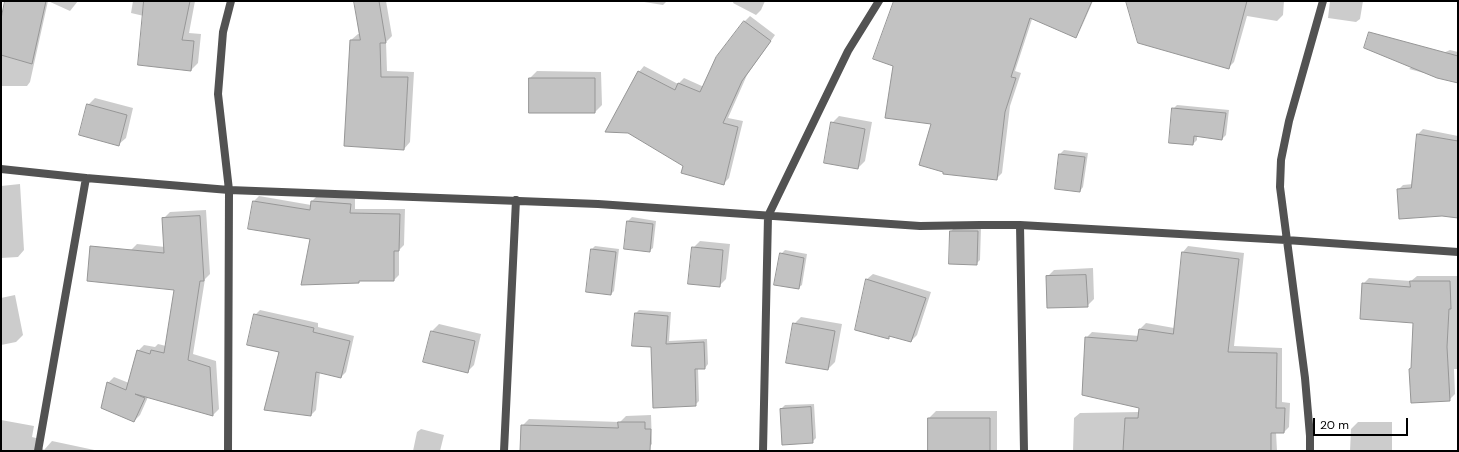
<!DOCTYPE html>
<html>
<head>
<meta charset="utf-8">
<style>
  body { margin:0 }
  #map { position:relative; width:1459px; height:452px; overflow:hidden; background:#fff; font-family:"DM Sans",sans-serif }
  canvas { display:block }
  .frame { position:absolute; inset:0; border:2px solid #000; pointer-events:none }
  .scale { position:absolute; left:1313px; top:418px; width:95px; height:18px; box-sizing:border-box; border:2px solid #000; border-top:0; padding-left:5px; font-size:12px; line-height:14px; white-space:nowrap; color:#000; -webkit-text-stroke:3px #fff; paint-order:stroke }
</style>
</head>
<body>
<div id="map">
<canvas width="1459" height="452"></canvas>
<div class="frame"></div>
<div class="scale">20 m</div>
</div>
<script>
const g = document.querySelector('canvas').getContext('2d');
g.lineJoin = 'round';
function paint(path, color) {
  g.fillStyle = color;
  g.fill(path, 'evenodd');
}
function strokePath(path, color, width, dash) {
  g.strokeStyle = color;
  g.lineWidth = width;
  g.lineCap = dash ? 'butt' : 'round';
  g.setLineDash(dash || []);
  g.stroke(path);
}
const shadow = new Path2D(`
  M6,1h72l-8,10 -22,-10 -18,81 -3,4h-26v-62z
  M133,1h62l-6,32 12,1 -3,29 -7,7 -47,-54 -13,-3z
  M355,1h31l6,35 -6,6 1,29 27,1 -4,70 -6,7 -53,-109 7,-6h2z
  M638,1h29l-4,4z
  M734,1h31l-4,9 -5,5 -23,-12z
  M900,1h138l-23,70 6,2 -11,33 -8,67 -6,6 -64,-56 -38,-58z
  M1092,1h1l-14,32z
  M1127,1h157l-1,14 -6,6 -30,-5 -13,46 -5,5z
  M1330,1h33l-3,18 -4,3 -28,-4z
  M750,16l25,19 -28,40 -19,43 15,3 -14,57 -6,6 -39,-19 -45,-93 5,-6 34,18 6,-6 20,9 40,-65z
  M1450,50l8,2v30l-49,-13 3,-2z
  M537,71l64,1 1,33 -7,7 -65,-34z
  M95,98l38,10 -7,30 -7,6 -31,-39z
  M1177,105l52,5 -3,25 -4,4 -25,-4v5l-4,4 -20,-35z
  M839,116l33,6 -7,39 -7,7 -26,-45z
  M1423,129l35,7v81l-16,-2 -44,-25 5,-5 10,-1 5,-50z
  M1064,150l24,3 -5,34 -3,4 -24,-3 4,-34z
  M20,184l4,66 -6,7 -17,1v-72z
  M259,196l52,9 1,-4 5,-5 38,3v10h50l-1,36 -5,5v25l-5,5h-34l-2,2 -47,-44 -57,-37z
  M206,210l4,64 -5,5 -12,75 23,7 3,48 -6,6 -65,-18 -8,18 -6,6 -26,-38 6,-6 15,6 9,-32 6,-6 11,2 3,-3 8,2 9,-57 -44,-39 6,-6 28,3 -1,-29 6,-6z
  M632,217l24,4 -3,27 -4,3 -24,-3 3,-27z
  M981,227l-1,33 -4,4 -25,-33 3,-3z
  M700,241l30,3 -4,35 -7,7 -26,-38z
  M595,246l24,3 -5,42 -3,3 -19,-45z
  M1188,246l56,7 -10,93 48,2v54l8,1 -1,24 -5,5h-8l1,19h-204l1,-33 6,-5 60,-1v-5l-54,-69 6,-6 47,4 1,-7 6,-6 28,5 9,-76z
  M785,250l22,4 -5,31 -4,3 -17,-34z
  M1093,268l1,31 -7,7 -40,-29 7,-7z
  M873,274l58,18 -14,43 -6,6 -20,-6 -2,2 -22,-58z
  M1417,276h41v93h-4l1,25 -6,6 -37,-32 2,-46 -51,-38 6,-6 42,3z
  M15,295l8,40 -7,7 -15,3v-47z
  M260,310l58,13v4l36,9 -8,36 -5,5 -21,-5 -4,38 -5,5 -31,-64 -25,-36z
  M639,310l32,2 -2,29 38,-2 1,25 -3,4h-7l1,33 -4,4 -44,-59 -15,-33z
  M801,317l41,7 -7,38 -7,7 -34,-45z
  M439,324l42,10 -7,31 -7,7 -35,-41z
  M814,404l2,34 -4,4 -31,-33 4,-4z
  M936,411h61v40h-68v-33z
  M651,415l1,29 -7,7h-124l1,-25 7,-7 91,3 6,-6z
  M1,420l33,6 -2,11 8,2 -1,6 5,5 8,-9 47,10h-98z
  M1358,422h34v29h-42l1,-22z
  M421,429l23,6 -4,16h-27l4,-19z`);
const building = new Path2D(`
  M5,1h41l-14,63 -31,-9v-36z
  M144,1h46l-8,39 12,1 -3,30 -53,-6z
  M354,1h25l7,42h-6l1,34h27l-4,73 -60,-4 6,-106h10z
  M894,1h198l-16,37 -46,-20 -19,59 5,1 -11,34 -8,68 -54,-6v-2l-24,-7 12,-41 -46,-6 8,-52 -20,-7z
  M1126,1h121l-18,68 -91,-26z
  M744,21l27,20 -29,40 -19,42 15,4 -14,58 -43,-12 2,-7 -55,-33 -23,-1 33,-61 37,19 3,-7 22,9 16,-35z
  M1369,32l89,24v27l-21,-5 -73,-30z
  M529,78h66v35h-66z
  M87,104l40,11 -8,31 -40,-11z
  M1172,108l54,5 -4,27 -28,-4 -1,9 -24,-2z
  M831,122l34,7 -7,40 -34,-6z
  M1417,134l41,7v77l-16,-2 -43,3 -2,-30 14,-1z
  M1059,154l26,3 -5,35 -25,-3z
  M253,201l57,9 1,-9 40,3 -1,9 50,1 -1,37h-5v30h-35v2l-58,2 9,-46 -62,-10z
  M200,216l4,65h-4l-12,79 22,7 3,49 -78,-22 10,4 -11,24 -33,-14 6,-26 19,8 11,-40 13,4 1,-4 13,3 10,-63 -87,-9 3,-35 74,7 -2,-35z
  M627,221l26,3 -3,28 -26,-3z
  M950,231h28l-1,34 -28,-1z
  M692,247l31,3 -3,37 -32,-3z
  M591,249l25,3 -5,43 -25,-3z
  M1182,252l57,7 -11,93 49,1 -1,55h9l-1,25h-13v18h-148l2,-33h13l1,-10 -57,-13 3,-58 52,4 2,-12 34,5z
  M780,253l24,5 -5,31 -25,-4z
  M1086,275l2,32 -41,1 -1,-32z
  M866,279l60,19 -15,44 -22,-6v3l-34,-9z
  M1410,281h40l1,28h-2l-2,38 3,54 -39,2 -2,-34 2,-1 2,-45 -53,-4 2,-36 48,4z
  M635,313l33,3 -2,28 38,-2 1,27h-10l1,37 -43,2 -2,-61 -19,-1z
  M254,314l60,14 -1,4 37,9 -9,37 -25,-6 -5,44 -47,-6 15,-58 -32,-7z
  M793,323l42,8 -7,39 -42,-7z
  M431,331l44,10 -7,32 -45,-11z
  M811,407l2,36 -31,2 -2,-36z
  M928,418h62v33h-62z
  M618,422h27v7h6l-1,22h-130l1,-26 97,3z`);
const minor = new Path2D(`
  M1,169l85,9 143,12 369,14 322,22 60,-1h40l266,15 172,12
  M1020,225l4,226
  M38,451l48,-273
  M228,451l1,-261 -11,-96 5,-62 8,-31
  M504,451l12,-251
  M763,451l5,-235 80,-165 31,-50
  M1310,451v-15l-5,-58 -25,-191 1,-27 8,-39 34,-120`);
paint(shadow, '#0003');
paint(building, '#c2c2c2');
strokePath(building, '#969696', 1);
strokePath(minor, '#525252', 8);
</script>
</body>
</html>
